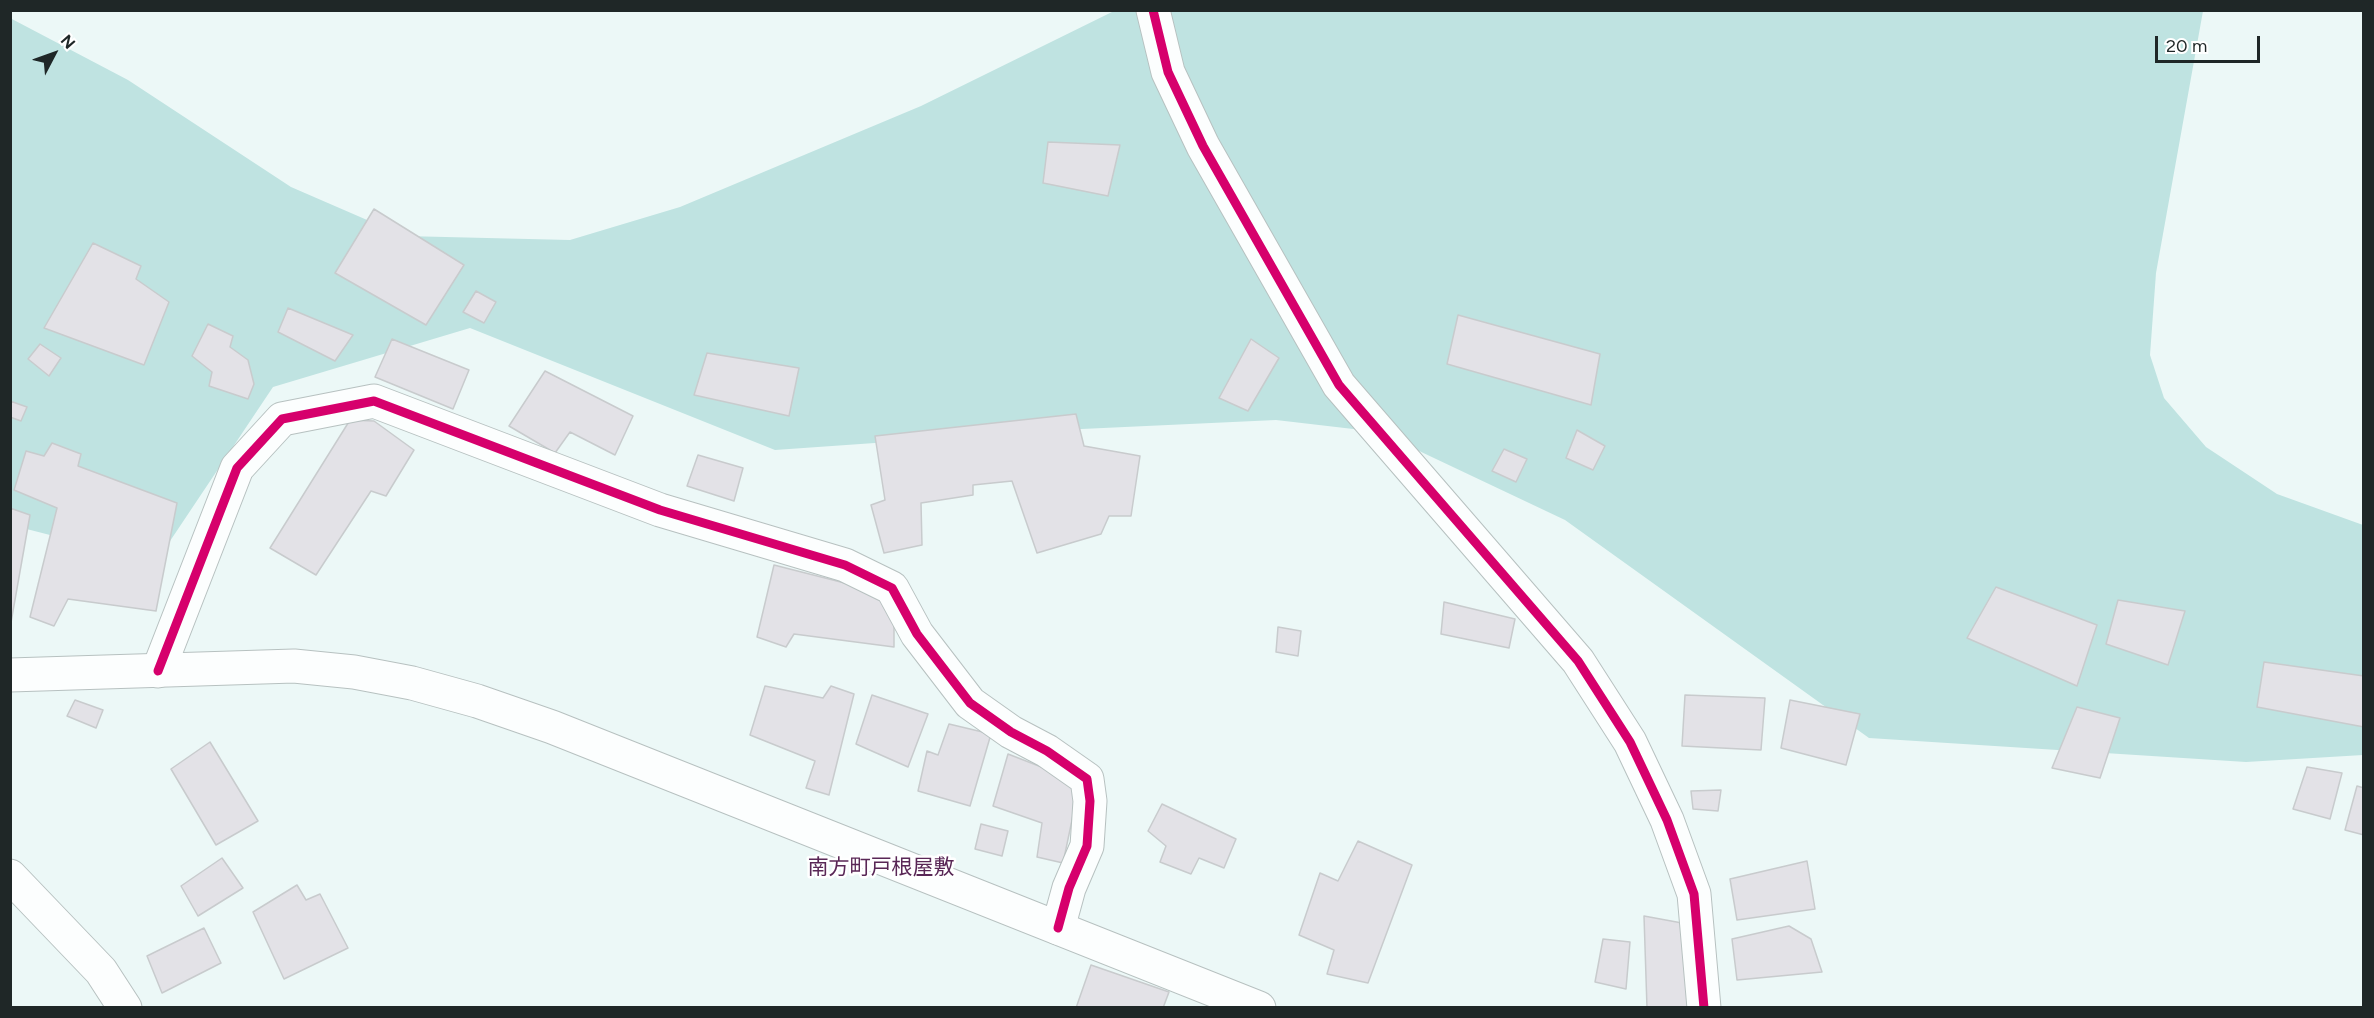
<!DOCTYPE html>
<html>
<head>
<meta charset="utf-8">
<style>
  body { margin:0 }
  #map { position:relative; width:2374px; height:1018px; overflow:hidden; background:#ecf8f7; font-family:Figtree,sans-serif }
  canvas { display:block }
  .frame { position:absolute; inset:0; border:12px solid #1f2727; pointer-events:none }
  .north { position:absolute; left:24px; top:24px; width:60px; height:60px; -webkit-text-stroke:4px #fff; paint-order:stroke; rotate:49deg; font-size:16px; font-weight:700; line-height:24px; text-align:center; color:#1f2727 }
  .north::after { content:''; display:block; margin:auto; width:21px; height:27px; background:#1f2727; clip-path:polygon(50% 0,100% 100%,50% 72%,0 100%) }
  .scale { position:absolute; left:2155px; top:36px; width:105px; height:27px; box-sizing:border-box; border:3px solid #1f2727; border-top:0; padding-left:8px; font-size:18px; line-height:21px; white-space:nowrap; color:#1f2727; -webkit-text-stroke:4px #fff; paint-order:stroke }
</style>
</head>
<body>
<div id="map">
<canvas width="2374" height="1018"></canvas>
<div class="frame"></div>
<div class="north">N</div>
<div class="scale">20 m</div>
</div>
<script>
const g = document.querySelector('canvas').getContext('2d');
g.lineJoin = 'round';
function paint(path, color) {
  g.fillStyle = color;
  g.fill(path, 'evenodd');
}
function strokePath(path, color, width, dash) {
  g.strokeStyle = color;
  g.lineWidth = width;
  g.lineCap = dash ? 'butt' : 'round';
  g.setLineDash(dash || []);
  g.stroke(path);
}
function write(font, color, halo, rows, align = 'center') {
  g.font = font + ' Figtree,"Noto Sans JP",sans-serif';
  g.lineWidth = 5;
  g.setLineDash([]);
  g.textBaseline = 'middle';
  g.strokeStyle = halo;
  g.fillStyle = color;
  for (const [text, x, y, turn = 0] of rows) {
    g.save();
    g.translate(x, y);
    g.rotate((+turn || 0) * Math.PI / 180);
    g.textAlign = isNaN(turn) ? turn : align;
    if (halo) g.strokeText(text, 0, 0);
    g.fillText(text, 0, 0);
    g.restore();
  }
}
const forest = new Path2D(`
  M1114,11h1089l-47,262 -6,82 14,43 42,49 71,47 86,31v230l-117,7 -377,-24 -304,-218 -186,-88 -103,-12 -216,10 -285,20 -305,-122 -197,59 -113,169 -110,-21 -39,-10 -1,-507 118,62 163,107 113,49 166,4 110,-33 241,-101z`);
const building = new Path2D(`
  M1048,142l72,3 -12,51 -65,-13z
  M374,209l90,56 -38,60 -91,-52z
  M93,243l48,23 -5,13 33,23 -25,63 -100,-37z
  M476,291l20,11 -12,21 -21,-11z
  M288,308l65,27 -18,26 -57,-29z
  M1458,315l142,39 -9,51 -144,-41z
  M208,324l25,12 -3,11 18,13 6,24 -6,15 -39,-13 3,-14 -20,-16z
  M392,339l77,31 -16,39 -78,-32z
  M1251,339l28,19 -31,53 -29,-13z
  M40,344l21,14 -12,18 -21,-17z
  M707,353l92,15 -10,48 -95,-21z
  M545,371l88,45 -18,39 -45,-23 -15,21 -46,-27z
  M10,401l17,6 -6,14 -11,-4z
  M1076,414l8,32 56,10 -9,60h-22l-8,18 -64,19 -25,-72 -39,4v10l-52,8 1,42 -38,8 -13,-48 14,-5 -10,-64z
  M350,420l24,1 40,29 -28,46 -15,-5 -55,84 -46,-27z
  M1577,430l28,16 -12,24 -27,-12z
  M52,443l29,11 -3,12 99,37 -21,108 -88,-12 -14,27 -24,-9 27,-109 -43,-18 12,-39 18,5z
  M1504,449l23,10 -11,23 -24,-11z
  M698,455l45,13 -9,33 -47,-15z
  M10,508l20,7 -20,113z
  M774,565l106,27 14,21v34l-100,-13 -8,13 -29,-10z
  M1996,587l101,38 -20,61 -110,-48z
  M2118,600l67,11 -17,54 -62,-21z
  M1444,602l71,17 -6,29 -68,-14z
  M1278,627l23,4 -3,25 -22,-4z
  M2264,662l100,14v51l-107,-20z
  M765,686l58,12 8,-12 23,8 -25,101 -23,-7 9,-27 -65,-26z
  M872,695l56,19 -20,53 -52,-23z
  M1685,695l80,3 -4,52 -79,-4z
  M75,700l28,10 -7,18 -29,-12z
  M1790,700l70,14 -14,51 -65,-17z
  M2077,707l43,11 -20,60 -48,-10z
  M949,724l42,10 -21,72 -52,-15 9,-40 11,4z
  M210,742l48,79 -42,24 -45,-76z
  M1008,754l72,28 -17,81 -26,-6 5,-34 -49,-17z
  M2307,767l35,6 -12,46 -37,-10z
  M2357,786l7,2v47l-19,-5z
  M1721,790l-3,21 -25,-2 -2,-18z
  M1162,804l74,35 -12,29 -25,-10 -8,16 -31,-12 6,-16 -18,-15z
  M981,824l27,7 -6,25 -27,-7z
  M1358,841l54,24 -44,118 -41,-9 7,-24 -35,-15 21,-62 18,8z
  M222,858l21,30 -45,28 -17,-30z
  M1807,861l8,48 -78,11 -7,-41z
  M297,885l9,15 14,-6 28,54 -64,31 -31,-67z
  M1644,916l38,7 8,85h-43z
  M1789,926l22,13 11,33 -85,8 -5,-41z
  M204,928l17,35 -59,30 -15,-37z
  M1603,939l27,3 -4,47 -31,-7z
  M1091,965l78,27 -6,16h-87z`);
const street = new Path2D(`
  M1153,10l15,62 35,74 136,239 239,276 52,81 37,78 27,74 10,114
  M158,671l79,-203 45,-49 92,-18 286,109 185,55 47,23 25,46 53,69 41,29 36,19 40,28 3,22 -3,45 -18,42 -11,40
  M10,876l91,95 24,37`);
const secondary = new Path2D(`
  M10,675l284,-9 60,6 58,11 65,18 75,26 707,281`);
const cycleway = new Path2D(`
  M1153,10l15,62 35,74 136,239 239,276 52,81 37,78 27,74 10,114
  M158,671l79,-203 45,-49 92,-18 286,109 185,55 47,23 25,46 53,69 41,29 36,19 40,28 3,22 -3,45 -18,42 -11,40`);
const quarterNames = [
  ["南方町戸根屋敷",881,868]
];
paint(forest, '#bfe3e1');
paint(building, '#e3e2e7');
strokePath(building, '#c8cbcd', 1.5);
strokePath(street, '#b7c1c0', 35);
strokePath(secondary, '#b7c1c0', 35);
strokePath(street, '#fcfefe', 33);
strokePath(secondary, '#fcfefe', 33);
strokePath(cycleway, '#d6006c', 9);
write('21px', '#592756', '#fff', quarterNames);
</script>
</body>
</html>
